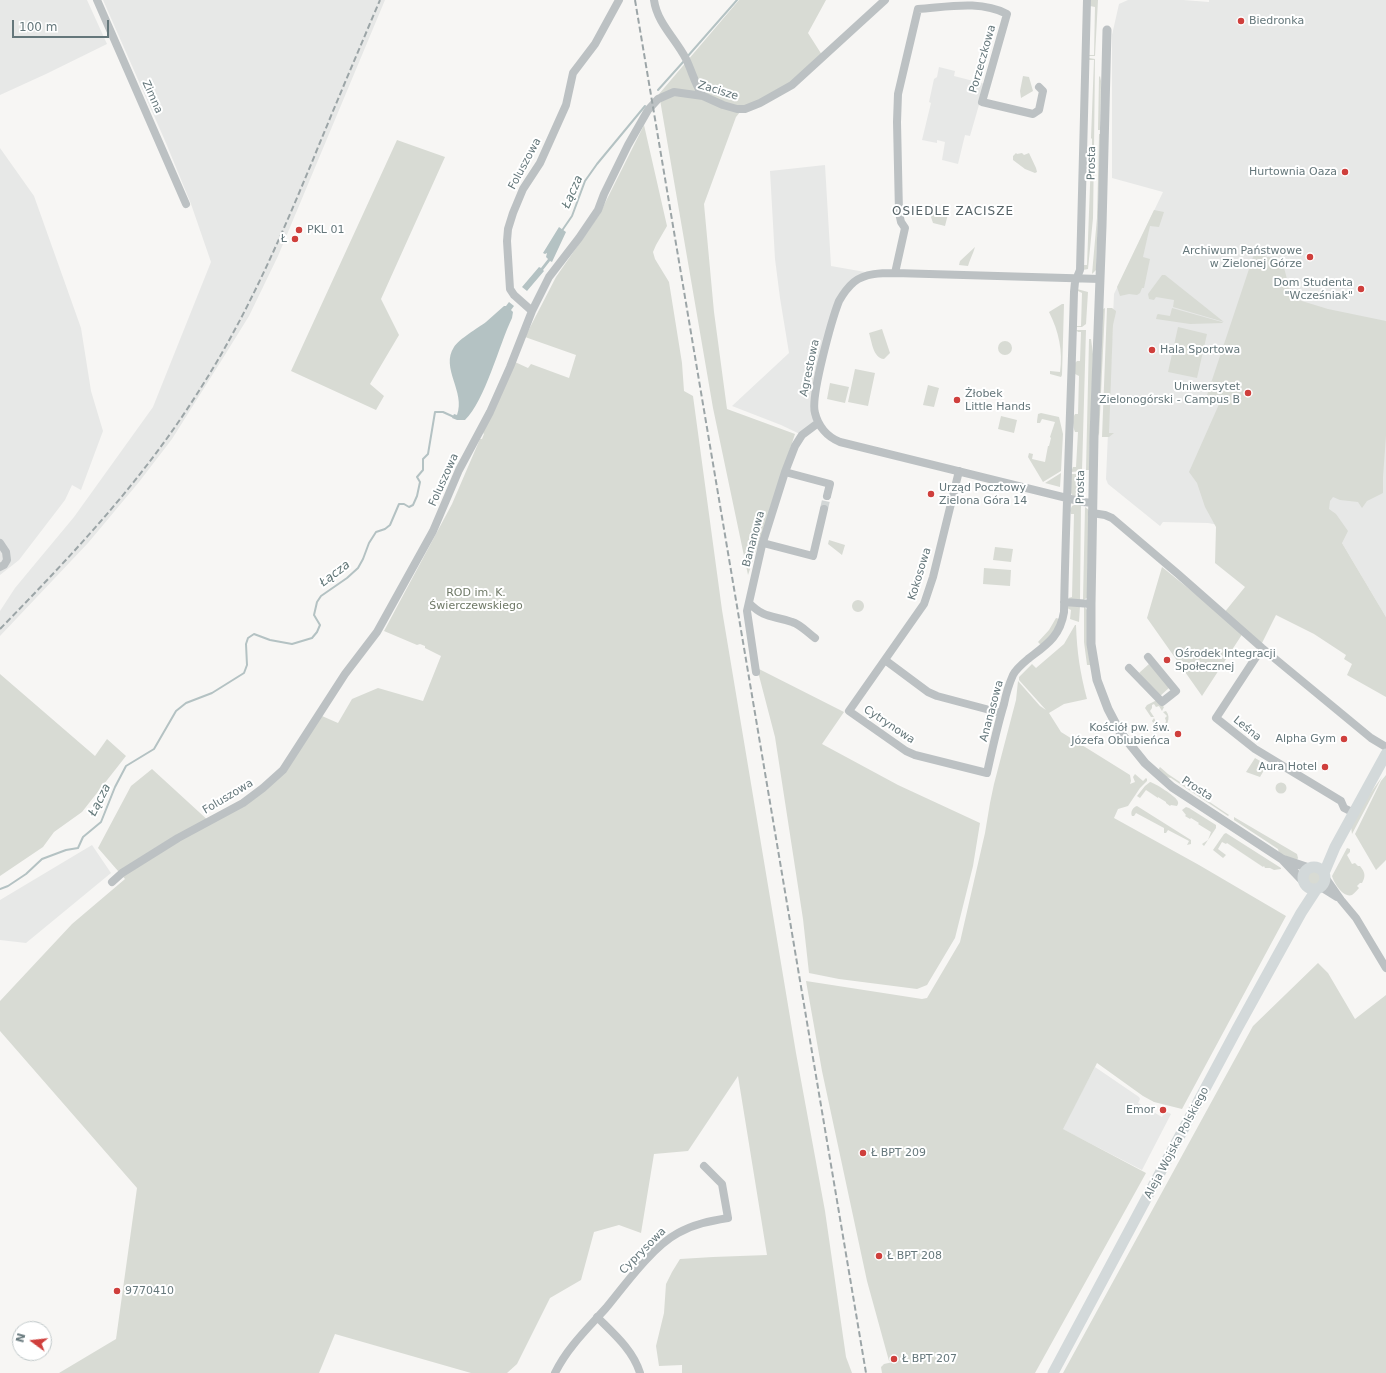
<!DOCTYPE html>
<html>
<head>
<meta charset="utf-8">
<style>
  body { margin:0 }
  #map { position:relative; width:1386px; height:1373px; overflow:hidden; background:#f7f6f4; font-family:"DejaVu Sans",sans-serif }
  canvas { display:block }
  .north { position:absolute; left:12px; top:1321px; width:40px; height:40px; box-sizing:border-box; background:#fff; border:1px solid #c1c9ca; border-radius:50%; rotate:285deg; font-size:11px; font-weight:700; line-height:16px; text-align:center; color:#65777b }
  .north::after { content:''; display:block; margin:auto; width:14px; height:18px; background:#cf3f3c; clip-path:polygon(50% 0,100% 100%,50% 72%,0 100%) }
  .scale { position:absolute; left:12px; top:20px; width:97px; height:18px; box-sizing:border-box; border:2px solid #65777b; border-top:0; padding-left:5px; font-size:12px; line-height:14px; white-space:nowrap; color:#65777b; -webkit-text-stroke:3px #fff; paint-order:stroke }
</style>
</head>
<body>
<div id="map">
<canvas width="1386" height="1373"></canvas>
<div class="north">N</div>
<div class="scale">100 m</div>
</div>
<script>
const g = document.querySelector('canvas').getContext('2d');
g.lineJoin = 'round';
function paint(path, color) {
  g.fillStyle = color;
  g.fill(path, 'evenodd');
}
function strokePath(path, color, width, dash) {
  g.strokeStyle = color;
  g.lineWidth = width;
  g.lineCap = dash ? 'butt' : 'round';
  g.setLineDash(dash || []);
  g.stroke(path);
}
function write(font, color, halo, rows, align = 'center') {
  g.font = font + ' "DejaVu Sans",sans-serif';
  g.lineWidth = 4;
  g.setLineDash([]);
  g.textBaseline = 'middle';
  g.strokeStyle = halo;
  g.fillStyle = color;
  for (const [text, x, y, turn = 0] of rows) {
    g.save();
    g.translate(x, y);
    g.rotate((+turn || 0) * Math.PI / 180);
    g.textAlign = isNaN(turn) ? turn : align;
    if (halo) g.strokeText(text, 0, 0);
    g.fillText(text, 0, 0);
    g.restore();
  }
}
const built = new Path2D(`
  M0,0h87l20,44 -61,30 -46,21z
  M103,0h282l-107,256 -29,60 -26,42 -51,81 -33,43 -51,61 -88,93v-25l15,-23 59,-71 79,-110 58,-145 -20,-58 -25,-61z
  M1128,0h55l26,2v-2h177v617l-44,-74 -30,-1 -104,-19 -45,-1 -3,4 -52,-42 -2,-5 8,-185 49,-102 -51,-14v-143l7,-31z
  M939,67l16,4 -1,5 31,8 -15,52 -5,-1 -7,29 -16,-4 3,-18 -8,-2v3l-15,-3 9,-37 -2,-1 5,-23 3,-2z
  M0,148l34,48 47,132 10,63 12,40 -22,59 -9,-5 -7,15 -46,60 -19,15z
  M825,165l6,101 34,6 2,3 -24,17 -26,91 1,40 -16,12 -21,-10 -49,-19 57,-53 -9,-55 -5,-39 -5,-88z
  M92,845l19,28 -85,70 -26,-3v-40z
  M1095,1067l44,30 1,2 -2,4 24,14 3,-6 6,3 -29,56 -80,-41z`);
const green = new Path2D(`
  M739,0h87l-18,33 14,22 -38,33 -40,19 -8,10 -32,87 10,108 13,97 68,25 -47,141 -35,-167 -54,-314z
  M1091,0h7l-3,56h-6v-1h5l1,-48 -5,-1z
  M1089,58l6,1 -1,90 -8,2 2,-3 4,-2v-7l-1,-1 3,-78h-5z
  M1023,76l6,1 4,14 -12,7 -1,-7z
  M1100,76l1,5 -1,49h-2l1,-53z
  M644,125l23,101 -11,19 -3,7 2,7 14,23 13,81 2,28 9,5 29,214 74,443 29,158 21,146 6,16h-170v-8l-23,1 -3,-20 8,-33 2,-29 6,-12 8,-13 33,-2 54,-2 -29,-179 -50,75 -34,3 -13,79 -22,-8 -25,7 -13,48 -31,18 -33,66 -10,9h-36l-136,-39 -16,39h-260l57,-34 21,-151 -137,-157v-30l72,-77 53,-45 -27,-31 33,-62 21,-17 59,54 59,-39 52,-68 16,7 14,-24 26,-11 45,13 18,-45 -16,-8v-2l-5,-2 -3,1 -33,-14 68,-127 28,-65h2l2,-5 -1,-1 32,-71 13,6 3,-4 38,14 7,-23 -51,-18 31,-60 43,-62z
  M1099,134h2l-5,136 -4,4 5,-56z
  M397,140l48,17 -64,142 18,36 -29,49 14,12 -8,14 -85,-39z
  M1094,151l-1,67 -5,51 -5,1v-5h4l4,-106 -4,-2 -1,-5z
  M1016,153l1,1 5,-1 2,2 5,-2 7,15 1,4 -2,1 -10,-4 -12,-9v-4z
  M931,210l17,4 -3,12 -12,-3 -3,-9z
  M1154,210l10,2 -5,15 -9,-1 -7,31 7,2 -6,29h-2l-2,5 -3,2 -8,-1 -9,2 -3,-9z
  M975,247c-2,7 -5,12 -7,19l-9,-1 1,-4z
  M1254,254l28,6 10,38 36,11 58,12v115l-3,41v16l-16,8 -5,7 -4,-6 -18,-2 -7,-3 -3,4 -1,8 7,5 12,17 -6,12 44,74v80l-39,-22 5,-11 -8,-5 2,-4 -32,-21 -38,-19 -16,32 -17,-14 -41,63 -55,-78 15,-51 73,59 -12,-12 22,-27 -30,-24 1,-36 -11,-20 -8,-24 -8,-11 31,-70 -13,-7z
  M1162,275h3l59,47 -51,-15 1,-7 -18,-3 -2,3 -5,-1 -1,-5z
  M1077,289l11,3 -2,32 -4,3h-6l1,-1h4l1,-33 -4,-2z
  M1062,304h2l-2,71 -1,2 -11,-3v-3l10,1c3,-21 -1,-40 -11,-60z
  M1105,308l-6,128 -1,-3 5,-124z
  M1107,308h5l4,3v1l-3,13 -4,108h5l-5,4h-7z
  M1172,308l50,14 1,1 -33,1 -34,-5 1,-4 1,-1 12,2z
  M1178,327l29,7 -10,44 -29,-6z
  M882,329l8,24 -6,6c-11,-1 -12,-17 -15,-26z
  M1076,330h10l-4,141 -11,1 2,-5h3l2,-35h-3c-2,-5 -3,-14 0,-18h3l1,-38 -4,-2v-11l2,-2h3l1,-29h-3z
  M1089,339h2l2,15 -4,116h-3z
  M998 348a7 7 0 1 1 14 0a7 7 0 1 1-14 0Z
  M855,369l20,4 -7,33 -20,-4z
  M830,383l19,4 -4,16 -18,-4z
  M928,385l11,3 -5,19 -11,-2z
  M1041,413l18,4 4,17 -2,37 -18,11 -15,-25 1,-4 4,1 -1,5 13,3 3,-16h1l2,-8 -1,-1 5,-15 -13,-3 -2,4h-3v-2l1,-7z
  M1001,416l16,4 -3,13 -16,-4z
  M1061,473l-1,14 -15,-4z
  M1071,474h11l-1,25 -8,-3 -2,-3z
  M1076,504l5,1 -1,95h-9l-3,-2 4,-1 2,-83h-3l-1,-4 2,-4z
  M1085,507l4,3 -2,88 -4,2z
  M829,540l16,5 -3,10 -14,-11z
  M995,547l18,2 -2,13 -18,-2z
  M984,568l27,2 -1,16 -27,-2z
  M852 606a6 6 0 1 1 12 0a6 6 0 1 1-12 0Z
  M1069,605l11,1 -1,16 -9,-3 1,-9 -4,-2z
  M1084,606l3,4 3,55h-3l-3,-23z
  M1056,618l4,1 -6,13 -13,13 -3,-3 11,-12z
  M1075,625h1c1,28 4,47 11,74l-23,5 -15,9 12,19 69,43 1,6 -1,3 5,-2 -2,-5 2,-3 8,7 3,-3 1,1v2l-7,7 -12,18 -10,3 -4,9 85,47 87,51 -104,193 -28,-7 -11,-6 -46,-33 -2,4 -32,62 83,44 -111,200h-153l-1,-6 3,-3 9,-2 -4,-1 -22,-80 -45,-210 -16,-90 116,18 5,-1 33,-56 25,-109 5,-30 4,-19 22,-84 2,-19 22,25 6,4 -27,-30v-3l13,-13 4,4 28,-24z
  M1149,664l21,23 -11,10 -20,-24z
  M757,668l87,44 -22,32 76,41 82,38 -7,43 -18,72 -28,47 -10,4 -78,-10 -30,-6 -6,-54 -28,-182z
  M0,674l95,82 12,-17 19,17 -44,56 -28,20 -11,15 -43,29z
  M1157,700l7,7 -2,4 -3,-5 -3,1 -2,-3 -2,1v3l-2,3 4,6h-3l-6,-9 2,-3z
  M1166,711c6,7 0,15 -4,22l-4,-3 -6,-9 2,-3 4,7 7,-1 1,-3 -1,-3 2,-2 -4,-4z
  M1255,758l12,7 -7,12 -14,-5z
  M1160,767l8,7 61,41 -1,1 -57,-38 -6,-1 -7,-7z
  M1386,775v85l-10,10 -21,-36 26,-53z
  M1382,777l-30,57 -1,-7 13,-25z
  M1150,782c5,1 25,14 27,18 2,3 1,4 0,6l-6,-1 -1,1 -4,-3v-1l-8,-5v1l-12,-8 -6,8 -3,-2 8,-10z
  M1275.5 788a5.5 5.5 0 1 1 11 0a5.5 5.5 0 1 1-11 0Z
  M1137,806l54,34v4l-4,1 2,-4 -21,-11 -2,3h-2v-5l-28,-15 -2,3h-2c-2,-4 1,-9 5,-10z
  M1186,807l3,1 27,17v3l-12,18 -2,-2 6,-4 3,-8 -13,-8 1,-1 -8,-5 -1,1 -5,-3 1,-1 -4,-5z
  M1234,817l63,37 1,4 -2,4 -17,-9 -1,-4 -44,-29z
  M1226,833l55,35v1l-7,1 -4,-2h-5l-1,-2 -1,1 -36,-24 -1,1 -4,-2 -4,7 8,6 -3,3 -10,-8 11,-16z
  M1347,848l3,1v3l-3,3 5,9 3,-1 3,3h2c5,6 6,10 2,17h-2l-3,3 2,2c-2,2 -4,5 -7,7 -9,3 -18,-12 -20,-19z
  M1307 878a7 7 0 1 1 14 0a7 7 0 1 1-14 0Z
  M1318,963l10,10 27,46 31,-24v378h-323l190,-347z`);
const water = new Path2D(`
  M559,227l7,5 -14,30 -2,-1 -7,9 1,1 -17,20 -5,-4 17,-20 2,1 7,-9 -2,-2 1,-4 -2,1 -2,-1z
  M509,302l5,4 -3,4 2,2 -1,6c-13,27 -27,83 -47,102h-8l-5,-2 2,-4 3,1c9,-23 -17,-47 -3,-68 5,-8 24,-19 32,-25 6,-5 12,-11 18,-16h2z`);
const stream = new Path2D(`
  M687,57l50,-57
  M658,90l26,-29
  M561,232l11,-16 13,-35 12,-17 48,-58
  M0,889l8,-3 18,-12 16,-15 24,-9 12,-2 5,-11 18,-15 14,-35 11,-21 28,-17 22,-38 10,-8 26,-10 32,-20 3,-8 -1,-21 2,-6 6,-4 16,6 22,4 20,-6 5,-6 3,-7 -6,-10 3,-13 4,-6 26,-18 11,-10 5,-9 6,-16 7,-11 9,-3 5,-4 9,-21h5l5,3 4,-2 4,-9 3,-14 -3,-5 6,-7v-11l5,-5 7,-42h8l11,5`);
const minorTunnel = new Path2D(`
  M824,509l3,-13`);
const minor = new Path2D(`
  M97,0l89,204
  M654,0c3,23 22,39 32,59 6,12 9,26 17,37
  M895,273l10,-45 -4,-6 -2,-9 -2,-91 1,-28 20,-85c30,-2 62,-9 89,5l-25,88 51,12 6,-4 4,-19 -4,-4
  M532,311l17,-34 30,-39 19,-28 6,-16 24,-49 20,-35 10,-11 16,-7 29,4 20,9 14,4h8l15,-6 32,-18 93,-85
  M959,471l-26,106 -9,27 -75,107 57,40 9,4 72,18c5,-23 10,-46 17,-69 2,-10 5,-20 9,-29 3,-6 9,-11 15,-16 18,-14 32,-22 36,-47 2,-107 7,-213 10,-320l1,-10 5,-12 7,-270
  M785,472l45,12 -3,12
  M1093,503l-10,-1 -243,-60c-13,-5 -22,-16 -25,-29 -5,-16 17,-94 24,-112 4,-7 9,-14 15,-19 11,-9 28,-9 41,-9l205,6
  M1092,513l13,2 7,3 66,56 84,74 109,90 15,9
  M0,543l6,9 1,8 -3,5 -4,2
  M763,543l50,13 11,-47
  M1064,602l27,2
  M749,603c16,16 23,12 43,19 8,2 16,11 23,16
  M1262,648l-46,70 39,31 86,52 3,7 10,5
  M885,660l43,32 9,4 64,17
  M1129,668l33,34 14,-11 -28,-34
  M756,672l-9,-61 15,-66 23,-73 10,-26 7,-11 16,-12
  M1325,877l16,23 15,18 30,50
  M112,882l10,-9 56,-35 65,-35 20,-15 20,-18 62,-96 32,-42 56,-101 26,-61 31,-58 20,-45 22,-56 -18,-16 -4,-6 -3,-48 1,-12 5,-16 10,-24 17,-26 26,-58 7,-32 22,-29 24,-44
  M1321,887l16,10
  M597,1317c17,17 36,33 43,56
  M555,1373c12,-25 33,-45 51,-65 19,-23 46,-61 72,-75 16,-9 32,-12 50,-15l-6,-34 -18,-18`);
const tertiary = new Path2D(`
  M1107,30l-5,196 -8,210 -3,168v40l6,36 11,29 12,23 25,31 27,24 110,72 20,21
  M1285,860l24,8`);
const secondary = new Path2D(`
  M1303 878a11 11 0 1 1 22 0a11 11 0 1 1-22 0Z
  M1324,873l11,-26 51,-93
  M1053,1373l184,-344 64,-116 15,-23`);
const rail = new Path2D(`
  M635,0l231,1373
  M0,629c75,-77 145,-151 202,-243 45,-71 78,-147 110,-224 22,-54 45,-108 68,-162`);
const markers = [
  [1241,21,4,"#cf3f3c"],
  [1345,172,4,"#cf3f3c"],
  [299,230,4,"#cf3f3c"],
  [295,239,4,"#cf3f3c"],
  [1310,257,4,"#cf3f3c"],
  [1361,289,4,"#cf3f3c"],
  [1152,350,4,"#cf3f3c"],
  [1248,393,4,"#cf3f3c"],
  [957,400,4,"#cf3f3c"],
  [931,494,4,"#cf3f3c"],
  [1167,660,4,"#cf3f3c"],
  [1178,734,4,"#cf3f3c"],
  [1344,739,4,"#cf3f3c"],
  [1325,767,4,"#cf3f3c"],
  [1163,1110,4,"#cf3f3c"],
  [863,1153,4,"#cf3f3c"],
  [879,1256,4,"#cf3f3c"],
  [117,1291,4,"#cf3f3c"],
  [894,1359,4,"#cf3f3c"]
];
const poiNames = [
  ["Biedronka",1249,21],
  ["Hurtownia Oaza",1337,172,"right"],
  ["PKL 01",307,230],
  ["Ł",287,239,"right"],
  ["Archiwum Państwowe",1302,251,"right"],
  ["w Zielonej Górze",1302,264,"right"],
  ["Dom Studenta",1353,283,"right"],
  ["\"Wcześniak\"",1353,296,"right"],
  ["Hala Sportowa",1160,350],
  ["Uniwersytet",1240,387,"right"],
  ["Zielonogórski - Campus B",1240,400,"right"],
  ["Żłobek",965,394],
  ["Little Hands",965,407],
  ["Urząd Pocztowy",939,488],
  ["Zielona Góra 14",939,501],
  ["Ośrodek Integracji",1175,654],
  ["Społecznej",1175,667],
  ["Kościół pw. św.",1170,728,"right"],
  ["Józefa Oblubieńca",1170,741,"right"],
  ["Alpha Gym",1336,739,"right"],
  ["Aura Hotel",1317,767,"right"],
  ["Emor",1155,1110,"right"],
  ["Ł BPT 209",871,1153],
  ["Ł BPT 208",887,1256],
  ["9770410",125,1291],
  ["Ł BPT 207",902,1359]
];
const streetNames = [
  ["Porzeczkowa",983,59,-74],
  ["Zacisze",718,91,17],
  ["Zimna",152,97,66],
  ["Prosta",1092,163,-89],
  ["Foluszowa",525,164,-62],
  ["Agrestowa",810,368,-78],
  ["Foluszowa",444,480,-66],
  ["Prosta",1081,487,-89],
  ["Bananowa",754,539,-75],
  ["Kokosowa",920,574,-73],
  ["Ananasowa",992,711,-75],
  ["Cytrynowa",889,725,34],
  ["Leśna",1247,729,39],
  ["Prosta",1197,789,33],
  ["Foluszowa",228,797,-31],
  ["Aleja Wojska Polskiego",1177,1143,-62],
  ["Cyprysowa",643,1251,-45]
];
const parkNames = [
  ["ROD im. K.",476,593],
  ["Świerczewskiego",476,606]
];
const waterNames = [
  ["Łącza",573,192,-66],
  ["Łącza",335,574,-37],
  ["Łącza",100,800,-63]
];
const neighbourhoodNames = [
  ["OSIEDLE ZACISZE",953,212]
];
paint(built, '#e7e8e7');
paint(green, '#d8dbd4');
paint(water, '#b4c2c3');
strokePath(stream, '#b4c2c3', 2);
strokePath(minorTunnel, '#d2d6d6', 8, [8, 4]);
strokePath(minor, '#bcc1c3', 8);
strokePath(tertiary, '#bcc1c3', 9);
strokePath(secondary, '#d3d9da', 11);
strokePath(rail, '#9ca5a7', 2, [6, 3]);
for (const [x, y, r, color] of markers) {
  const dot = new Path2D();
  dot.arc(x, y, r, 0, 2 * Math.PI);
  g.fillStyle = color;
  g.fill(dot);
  strokePath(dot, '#fff', 1.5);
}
write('11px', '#65777b', '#fff', poiNames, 'left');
write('11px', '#65777b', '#fff', streetNames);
write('11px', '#6f7967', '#fff', parkNames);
write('italic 12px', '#607677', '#fff', waterNames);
g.letterSpacing = '1px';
write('12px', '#566367', '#fff', neighbourhoodNames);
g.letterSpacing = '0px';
</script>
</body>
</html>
